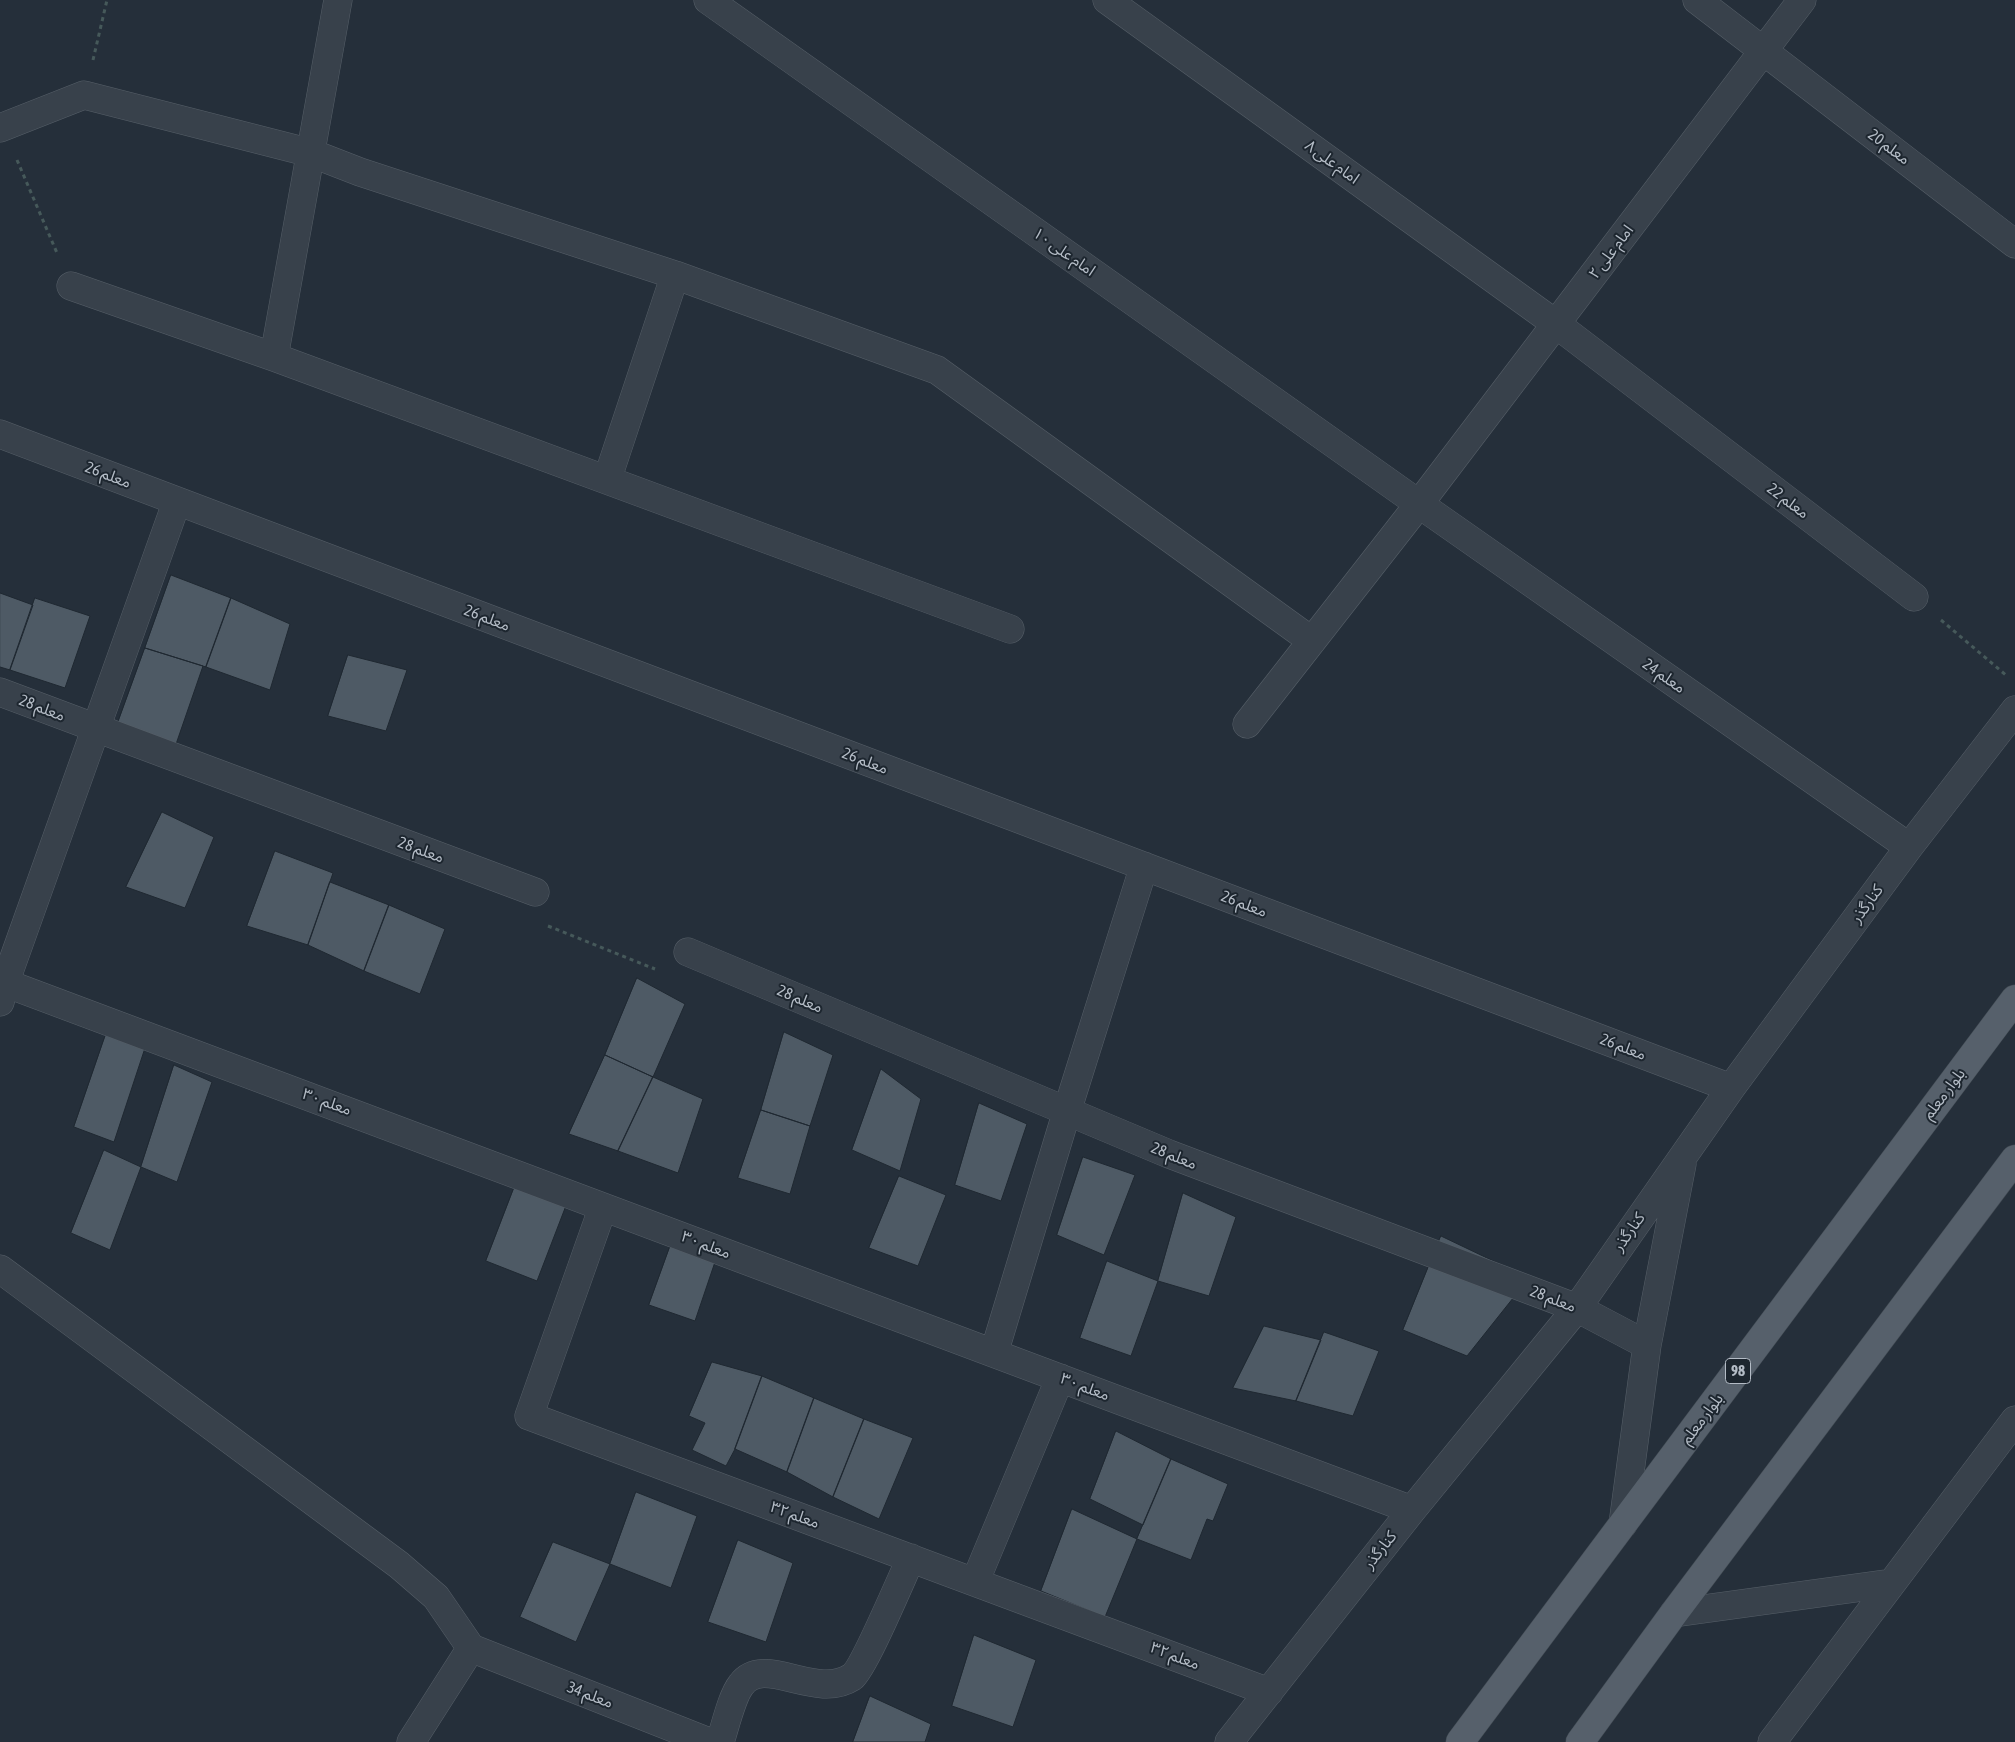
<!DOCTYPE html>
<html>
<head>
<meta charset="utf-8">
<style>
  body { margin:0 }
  canvas { display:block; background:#252f3a }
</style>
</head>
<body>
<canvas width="2015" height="1742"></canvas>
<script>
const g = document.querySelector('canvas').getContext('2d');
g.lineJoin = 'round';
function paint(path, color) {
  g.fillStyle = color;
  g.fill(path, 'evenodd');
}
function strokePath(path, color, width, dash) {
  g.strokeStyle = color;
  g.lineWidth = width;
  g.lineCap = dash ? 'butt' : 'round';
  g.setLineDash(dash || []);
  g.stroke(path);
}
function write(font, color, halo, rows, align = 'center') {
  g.font = font + ' "Asap Condensed","Noto Sans Arabic",sans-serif';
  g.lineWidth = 4;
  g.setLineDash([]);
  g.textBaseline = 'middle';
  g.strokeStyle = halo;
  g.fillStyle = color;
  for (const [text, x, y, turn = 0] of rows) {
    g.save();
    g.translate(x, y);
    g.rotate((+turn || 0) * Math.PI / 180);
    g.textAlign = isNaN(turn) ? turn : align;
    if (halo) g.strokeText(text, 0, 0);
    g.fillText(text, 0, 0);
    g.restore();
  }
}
const building = new Path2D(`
  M171,575l60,23 -25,69 -61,-19z
  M0,593l33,12 -23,65 -10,-3z
  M35,598l55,18 -25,72 -55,-18z
  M231,598l59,26 -20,66 -64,-23z
  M145,648l58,18 -29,84 -58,-22z
  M348,655l59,15 -21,61 -58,-15z
  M162,812l52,25 -29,71 -59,-21z
  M275,851l58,22 -25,72 -61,-19z
  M330,882l59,23 -25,66 -56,-26z
  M389,905l56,24 -25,65 -56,-23z
  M637,978l48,26 -32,73 -48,-22z
  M107,1031l38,17 -31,94 -40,-15z
  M784,1032l49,23 -23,71 -49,-16z
  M605,1055l48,22 -35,74 -49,-17z
  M174,1065l38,17 -35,100 -36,-15z
  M881,1069l40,30 -21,72 -48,-21z
  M653,1077l50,22 -25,74 -60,-22z
  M979,1103l48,21 -26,77 -46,-16z
  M761,1110l49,16 -20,68 -52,-16z
  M104,1150l37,17 -31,83 -39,-17z
  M1083,1157l52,18 -31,80 -47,-20z
  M521,1170l51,20 -35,91 -51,-20z
  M899,1176l47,19 -28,71 -49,-18z
  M1183,1193l53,24 -27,79 -51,-15z
  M1441,1236l88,42 -62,78 -64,-26z
  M671,1244l45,15 -21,62 -46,-16z
  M1107,1261l51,20 -27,75 -51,-18z
  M1264,1326l57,14 -25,61 -63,-13z
  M1324,1332l55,19 -26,65 -57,-15z
  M712,1362l50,14 -27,73 -9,17 -34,-16 13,-27 -16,-7z
  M762,1376l52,22 -27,74 -52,-23z
  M814,1398l50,21 -31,78 -46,-25z
  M864,1419l49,19 -34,81 -46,-22z
  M1116,1431l55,28 -28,66 -53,-26z
  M1171,1459l57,25 -15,37 -6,-2 -16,41 -54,-21z
  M636,1492l61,24 -26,72 -61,-24z
  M1072,1509l65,30 -32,78 -64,-26z
  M738,1540l55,23 -27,79 -58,-20z
  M553,1542l57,22 -34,78 -56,-25z
  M974,1635l62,25 -23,67 -61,-21z
  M870,1696l61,28 -6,18h-72z`);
const path = new Path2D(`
  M93,60l14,-60
  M17,160l40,93
  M1941,620l66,56
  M548,926l107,43`);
const minor = new Path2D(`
  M708,0l711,504 490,343
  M1107,0l449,324 358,273
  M1697,0l318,244
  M0,128l84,-33 227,58 49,19 315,103 262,95 375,271
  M71,286l203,71 736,272
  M274,357l64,-357
  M0,434l1731,654
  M607,480l68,-205
  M0,692l535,200
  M1247,724l172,-220 383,-504
  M688,952l481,202 408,154 70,37
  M0,981l1412,529
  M0,1002l5,-19 172,-482
  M603,1207l-74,209 740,276
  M0,1269l399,296 37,32 35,51
  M994,1353l73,-242 77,-245
  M1623,1524l24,-179 35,-181
  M975,1582l85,-204
  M1674,1613l218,-30
  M471,1648l238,94
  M411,1742l60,-94
  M720,1742c5,-15 12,-46 21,-57 23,-32 74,16 111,-8 12,-9 50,-100 59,-119
  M1229,1742l183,-232 165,-202 154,-220 178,-241 106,-137
  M1772,1742l243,-322`);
const primary = new Path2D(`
  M1460,1742l555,-743
  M1580,1742l94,-129 341,-454`);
const shields = [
  [1738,1371,25]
];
const shieldNames = [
  ["98",1738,1371]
];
const streetNames = [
  ["معلم 20",1889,147,37],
  ["امام علی ۸",1332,162,36],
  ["امام علی ۱۰",1064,252,35],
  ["امام علی ۲",1611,252,-53],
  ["معلم 26",108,475,21],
  ["معلم 22",1788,501,37],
  ["معلم 26",487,618,21],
  ["معلم 24",1664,676,35],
  ["معلم 28",42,708,21],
  ["معلم 26",865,761,21],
  ["معلم 28",421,850,20],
  ["معلم 26",1244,904,21],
  ["کنارگذر",1867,904,-54],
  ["معلم 28",800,999,23],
  ["معلم 26",1623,1047,21],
  ["بلوار معلم",1944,1094,-53],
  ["معلم ۳۰",327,1102,20],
  ["معلم 28",1174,1156,22],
  ["کنارگذر",1629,1232,-55],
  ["معلم ۳۰",706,1245,21],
  ["معلم 28",1553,1299,21],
  ["معلم ۳۰",1085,1387,21],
  ["بلوار معلم",1702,1419,-53],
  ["معلم ۳۲",795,1515,20],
  ["کنارگذر",1380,1550,-52],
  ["معلم ۳۲",1175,1656,21],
  ["معلم 34",590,1695,21]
];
paint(building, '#4e5a65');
strokePath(building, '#1f2831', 1);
strokePath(minor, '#565f68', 29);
strokePath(primary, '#414a53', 29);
strokePath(path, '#46595a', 3, [4, 4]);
strokePath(minor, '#38414b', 28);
strokePath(primary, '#56606b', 28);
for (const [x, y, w] of shields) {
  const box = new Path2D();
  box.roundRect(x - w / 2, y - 12.5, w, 25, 4);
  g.fillStyle = '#1d262f';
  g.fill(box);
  strokePath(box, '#b4bcc6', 1);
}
write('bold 15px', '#b4bcc6', null, shieldNames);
write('16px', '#b4bcc6', '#1d262f', streetNames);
</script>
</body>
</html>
